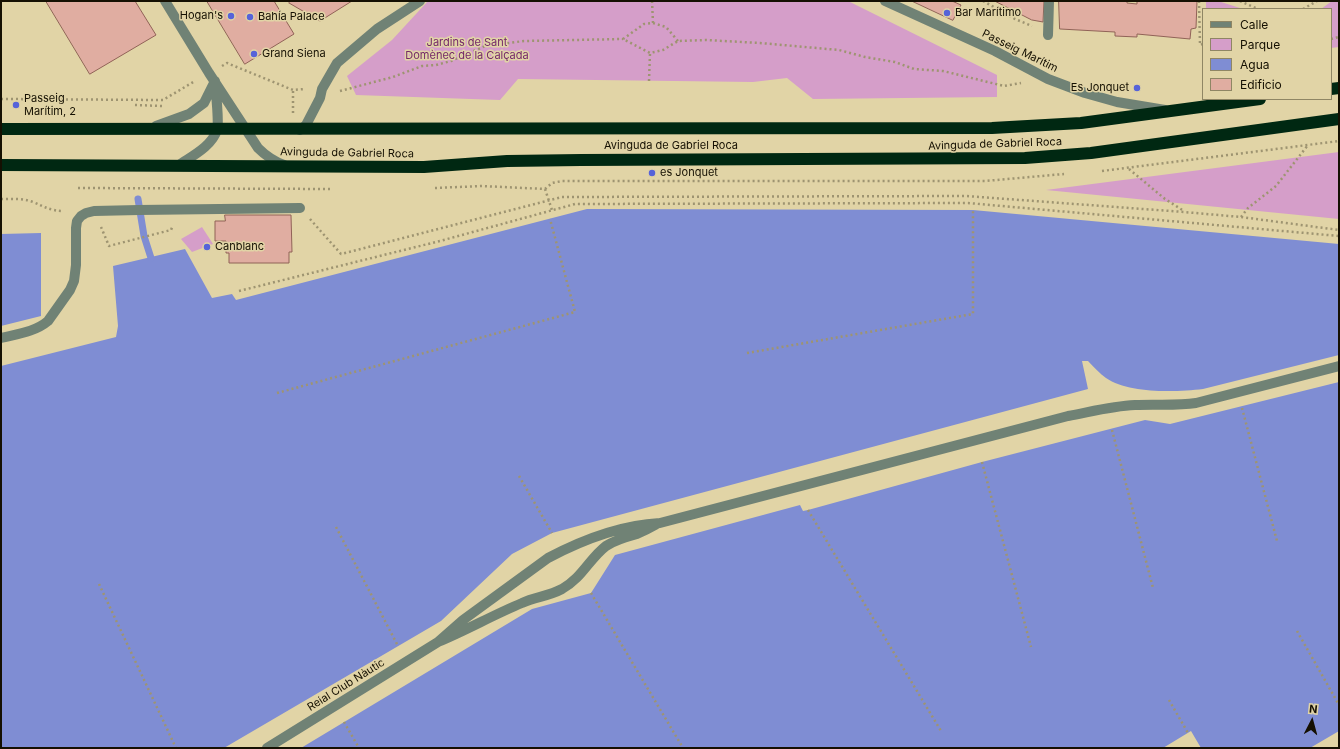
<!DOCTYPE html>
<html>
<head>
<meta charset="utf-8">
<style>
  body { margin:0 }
  #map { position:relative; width:1340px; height:749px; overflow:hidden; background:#e1d4a6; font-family:Inter,sans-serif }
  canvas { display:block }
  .frame { position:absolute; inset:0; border:2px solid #151002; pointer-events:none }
  .legend { position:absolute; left:1202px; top:8px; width:130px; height:92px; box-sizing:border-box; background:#e1d4a6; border:1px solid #8f8664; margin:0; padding:5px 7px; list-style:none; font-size:12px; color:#151002 }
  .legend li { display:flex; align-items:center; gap:8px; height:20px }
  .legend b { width:20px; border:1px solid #8f8664 }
  .north { position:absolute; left:1292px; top:701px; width:40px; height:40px; -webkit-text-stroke:3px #e1d4a6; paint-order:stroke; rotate:6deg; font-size:11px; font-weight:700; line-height:16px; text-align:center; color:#151002 }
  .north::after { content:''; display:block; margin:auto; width:14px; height:18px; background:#151002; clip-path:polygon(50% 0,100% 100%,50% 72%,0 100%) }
</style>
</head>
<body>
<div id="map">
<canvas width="1340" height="749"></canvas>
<div class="frame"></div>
<ul class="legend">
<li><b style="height:5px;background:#708275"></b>Calle</li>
<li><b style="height:11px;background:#d59ec9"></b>Parque</li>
<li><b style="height:11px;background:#7f8dd3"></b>Agua</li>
<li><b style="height:11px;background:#e0ada1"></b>Edificio</li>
</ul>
<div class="north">N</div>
</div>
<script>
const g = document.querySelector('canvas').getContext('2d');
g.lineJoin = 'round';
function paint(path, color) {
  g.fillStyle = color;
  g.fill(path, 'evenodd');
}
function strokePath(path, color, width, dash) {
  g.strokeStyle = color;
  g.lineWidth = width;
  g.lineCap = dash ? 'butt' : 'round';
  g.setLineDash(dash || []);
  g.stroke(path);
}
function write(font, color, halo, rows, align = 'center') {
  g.font = font + ' Inter,sans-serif';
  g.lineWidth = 3;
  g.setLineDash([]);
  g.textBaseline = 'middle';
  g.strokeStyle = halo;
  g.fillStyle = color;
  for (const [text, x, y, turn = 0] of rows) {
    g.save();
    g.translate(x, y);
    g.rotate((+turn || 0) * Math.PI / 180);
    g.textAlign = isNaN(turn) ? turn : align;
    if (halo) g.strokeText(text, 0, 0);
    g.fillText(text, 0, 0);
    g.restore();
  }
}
const green = new Path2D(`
  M428,1h420l149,74v22l-184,2 -26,-21 -34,4 -235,-3 -18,21 -144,-5 -9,-19 45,-36z
  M1206,1h12l25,8h-37z
  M1332,1h7v46l-8,1v-39h-10z
  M1339,152v67l-293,-29z
  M202,227l11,17 -21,8 -11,-13z`);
const water = new Path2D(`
  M587,209l386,1 366,34v111l-136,34c-27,3 -74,5 -97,-11 -6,-4 -12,-11 -18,-17h-6l6,28 -536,144 -40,21 -71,67 -217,127h-223v-382l115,-29 2,-11 -5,-60 72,-17 27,49 20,-4 4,6z
  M41,233v83l-40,10v-92z
  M1339,382v349l-29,17h-109l-10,-17 -28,17h-862l231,-139 59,-16 24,-38 185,-50 3,6 5,-1 174,-48 163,-42 25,4z`);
const stream = new Path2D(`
  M138,199l6,37 7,22`);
const building = new Path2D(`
  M46,1h89l21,34 -66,39z
  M207,1h67l20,33 -49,30z
  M291,1h61l-32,20 -31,-18z
  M912,1h40l9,4 -8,15z
  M995,1h49l-1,21 -11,-2z
  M1059,1h68v2l10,1v-3h60l-1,27 -5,1 -1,10 -53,-5v3l-22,-1v-4l-55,-3z
  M225,215h66l1,37h-3v11h-60v-10h-3v-12h-11v-20h10z`);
const path = new Path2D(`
  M652,1l1,22
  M983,1l32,18 17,7
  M1199,1l1,44 3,-1
  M1240,1l18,8
  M1303,9l14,-8
  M1331,39l8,-2
  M678,41l-12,-14 -13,-4 -9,1 -21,15 27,14 13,-3 15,-9 28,-1 54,3 79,7 26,7 30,5 19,7 29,2 61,15 17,-3
  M222,66l5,-3 66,27 12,-1
  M649,81l1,-28
  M340,91l53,-14 29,-11 14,-1 15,-4 34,-15 39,-5 99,-2
  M1,99l162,1 32,-19
  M135,105l27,1
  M293,113v-23
  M1129,169l36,30 19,12
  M1102,171l237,-30
  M78,188l255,1
  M435,188l47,-2 63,3 7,21
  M545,189l7,-6 10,-2h423l79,-7
  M1,199c11,0 22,-1 32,3 12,5 18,9 31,9
  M1241,217l7,-9 28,-22 32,-41
  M310,219l31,35 221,-57 404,-1 218,16 57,5 98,13
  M101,227l8,19 62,-16 2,-5
  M239,291l201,-50 135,-37 393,-1 371,33
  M747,353l226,-39v-104
  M277,393l298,-81 -25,-93
  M1242,408l35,133
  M1112,430l41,158
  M982,462l49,185
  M519,476l33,57
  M808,510l133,221
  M336,527l62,119
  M99,584l77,164
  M591,593l92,155
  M1297,631l42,74
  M1169,700l19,33
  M344,722l15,26`);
const minor = new Path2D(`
  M165,1l44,72 49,75c8,8 15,13 26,17
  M885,1l110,50 53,28 37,14 32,9 48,8
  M1048,35l1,-34
  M156,126l33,-12 15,-11 11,-22
  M300,130l6,-5 14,-27 2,-9 15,-26 40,-34 43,-28
  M179,165c13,-9 33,-19 38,-35 2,-6 -1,-38 -2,-47
  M1,338c16,-4 34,-6 47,-17l22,-31 4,-9 2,-16v-37l1,-7 4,-5 5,-3 8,-2 45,-1 161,-2
  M438,642l25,-22 85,-62c34,-18 73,-33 112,-35l408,-107c22,-4 44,-10 67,-11 21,-1 41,1 61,-2l143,-37
  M267,748l171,-106c29,-12 55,-27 84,-39 13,-6 27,-7 40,-14 21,-12 27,-30 44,-43 9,-6 20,-9 31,-12 7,-3 13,-6 20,-10`);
const highway = new Path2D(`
  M1331,89l8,-1
  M1,129l991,-1 89,-5 179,-24
  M1,165l423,2 83,-6 74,-1 444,-2 66,-5 248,-34`);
const markers = [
  [947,13,4,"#5663d9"],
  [231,16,4,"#5663d9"],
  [250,17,4,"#5663d9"],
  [254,54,4,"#5663d9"],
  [1137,88,4,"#5663d9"],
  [16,105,4,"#5663d9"],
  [652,173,4,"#5663d9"],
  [207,247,4,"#5663d9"]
];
const poiNames = [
  ["Bar Marítimo",955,13],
  ["Hogan's",223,16,"right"],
  ["Bahía Palace",258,17],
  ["Grand Siena",262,54],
  ["Es Jonquet",1129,88,"right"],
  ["Passeig",24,99],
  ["Marítim, 2",24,112],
  ["es Jonquet",660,173],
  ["Canblanc",215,247]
];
const parkNames = [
  ["Jardins de Sant",467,43],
  ["Domènec de la Calçada",467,56]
];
const streetNames = [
  ["Passeig Marítim",1020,51,26],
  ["Avinguda de Gabriel Roca",995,144,-2],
  ["Avinguda de Gabriel Roca",671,146],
  ["Avinguda de Gabriel Roca",347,153,1],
  ["Reial Club Nàutic",346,685,-32]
];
paint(green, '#d59ec9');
paint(water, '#7f8dd3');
strokePath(stream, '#7f8dd3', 7);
paint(building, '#e0ada1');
strokePath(building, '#906257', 1);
strokePath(path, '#9e9471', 2.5, [2, 3]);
strokePath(minor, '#708275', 10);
strokePath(highway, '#002812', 12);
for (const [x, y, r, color] of markers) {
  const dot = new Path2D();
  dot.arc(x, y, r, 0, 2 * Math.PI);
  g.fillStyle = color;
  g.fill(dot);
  strokePath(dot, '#e1d4a6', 1.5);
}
write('11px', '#151002', '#e1d4a6', poiNames, 'left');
write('11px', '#752869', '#e1d4a6', parkNames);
write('11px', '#151002', '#e1d4a6', streetNames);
</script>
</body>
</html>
